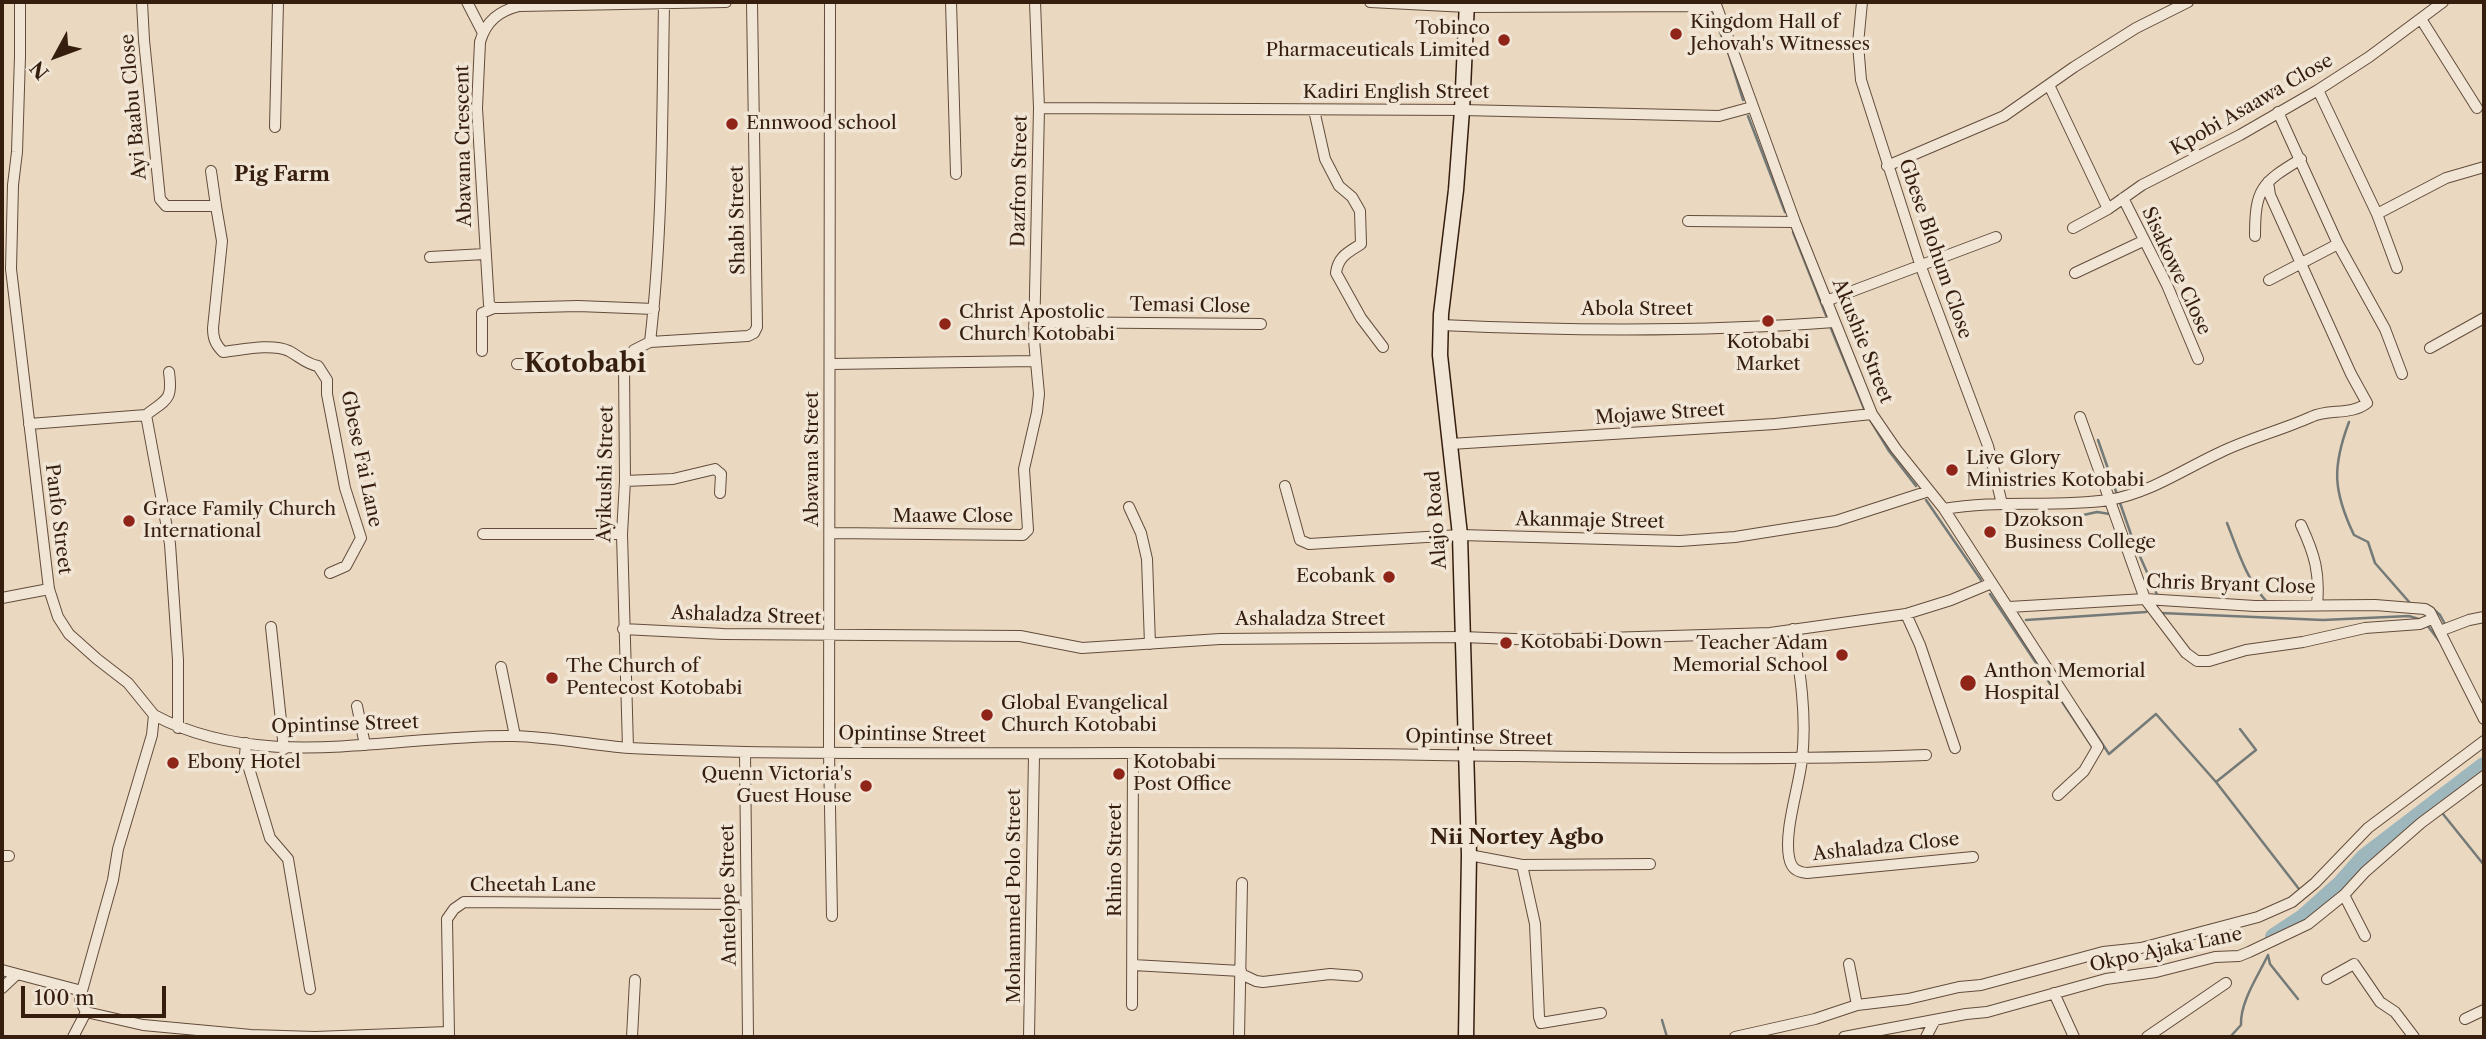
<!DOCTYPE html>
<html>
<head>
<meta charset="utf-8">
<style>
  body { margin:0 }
  #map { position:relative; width:2486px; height:1039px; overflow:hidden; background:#ead8c0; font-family:"Libre Caslon Text",serif }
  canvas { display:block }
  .frame { position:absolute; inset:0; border:4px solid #361e0f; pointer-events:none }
  .north { position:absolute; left:21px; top:21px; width:70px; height:70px; -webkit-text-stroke:5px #f1e6d6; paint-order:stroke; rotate:229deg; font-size:19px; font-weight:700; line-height:28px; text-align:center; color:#361e0f }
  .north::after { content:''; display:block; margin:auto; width:24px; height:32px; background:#361e0f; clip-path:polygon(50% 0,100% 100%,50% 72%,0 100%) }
  .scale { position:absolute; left:21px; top:986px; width:145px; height:32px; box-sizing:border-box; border:4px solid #361e0f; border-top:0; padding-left:9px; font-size:21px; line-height:24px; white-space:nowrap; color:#361e0f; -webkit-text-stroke:5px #f1e6d6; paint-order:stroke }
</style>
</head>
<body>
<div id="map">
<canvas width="2486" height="1039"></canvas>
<div class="frame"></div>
<div class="north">N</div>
<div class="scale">100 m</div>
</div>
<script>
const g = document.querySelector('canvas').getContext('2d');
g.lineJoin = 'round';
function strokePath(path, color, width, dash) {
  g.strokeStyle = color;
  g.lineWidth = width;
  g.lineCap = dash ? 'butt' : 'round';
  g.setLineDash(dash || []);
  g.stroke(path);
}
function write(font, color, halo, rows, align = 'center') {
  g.font = font + ' "Libre Caslon Text",serif';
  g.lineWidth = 7;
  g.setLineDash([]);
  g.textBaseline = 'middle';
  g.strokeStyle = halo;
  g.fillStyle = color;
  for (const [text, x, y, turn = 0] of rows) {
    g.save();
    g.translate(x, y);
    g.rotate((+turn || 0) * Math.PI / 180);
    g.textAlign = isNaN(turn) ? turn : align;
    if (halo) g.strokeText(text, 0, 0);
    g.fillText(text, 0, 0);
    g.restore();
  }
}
const stream = new Path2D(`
  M1712,13l15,36 16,51
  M1748,116l37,96
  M1793,232l34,86
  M1830,326l35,85
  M1869,418l20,33 27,35
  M2349,422c-17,45 -16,69 5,113l14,7 7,21 35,40
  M2098,440l36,103 24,54
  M1926,500l55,80
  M2056,521l41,-9 13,2
  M2227,523c11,28 20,58 41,80
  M1990,594l103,154
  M2431,607l9,8 6,11
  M2161,613l162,7 86,-4 13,4
  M2026,620l120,-8
  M2427,625l13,17
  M2086,719l23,35 47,-40 60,68
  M2240,729l16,21 -40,32 83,107
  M2483,768h1
  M2443,814l41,51
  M2268,955l2,9 28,35
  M1662,1020l5,17
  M2230,1037l11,-12c-1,-23 17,-49 27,-70`);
const river = new Path2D(`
  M2274,937l29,-19 38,-34 23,-26 120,-92`);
const street = new Path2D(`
  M20,2v54l-3,96 -4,33 -2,84 38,320 9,28 11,17 28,25 31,24 26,32 -2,20 -34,114 -5,31 -31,111 -2,9 6,12 57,13 108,10 64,2 133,-5
  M142,2l2,38 16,159 6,7h50l-5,-35
  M467,2l16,31
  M830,2l-1,750 3,164
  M951,2l5,172
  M1370,2l97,5 249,-1
  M1715,2l80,220 77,192 24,35 48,60 154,238 -14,24 -26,24
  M1862,2l-4,42 3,36 60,187 67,179 14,58
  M2421,19l56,89
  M2049,85l59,124
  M2318,90l59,124 20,54
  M1039,108l423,2 257,6 33,-9
  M1314,110l11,49 14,27 13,11 8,14 1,33c-12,8 -23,12 -25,29l25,45 22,29
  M2278,112l60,132 47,85 17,45
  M275,127l3,-125
  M1887,166l117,-50 70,-49 62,-39 52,-26
  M2123,198l44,87 31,74
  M216,206l6,35 -9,87c0,10 2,16 10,24 19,-2 48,-9 66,-1 11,6 17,13 29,15l9,14v14l18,94 16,50 -15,28 -16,7
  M2377,214l69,-36 38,-11
  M1688,221l107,1
  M2073,228l35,-19 34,-24 98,-50 78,-45 51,-33 74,-55
  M2255,236c0,-47 6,-53 46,-77
  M430,257l55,-3
  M2075,273l68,-32
  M2269,280l69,-36
  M1826,301l170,-64
  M654,309l-76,-3 -76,2h-8l-5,-3 -12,-197 3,-66c6,-21 19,-31 39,-36l207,-4
  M1035,322l226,2
  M1441,325c129,6 263,7 393,-3
  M650,342l98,-6 6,-3 3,-6 -5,-325
  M2430,348l54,-30
  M482,351v-38l12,-5
  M517,364l107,2
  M831,364l204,-3
  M146,415l24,129 8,116v68
  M146,415c21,-16 27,-15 23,-43
  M2080,417l65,182 41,54 11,8h12l37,-11 57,-8 62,-14 55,-4 12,-5
  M29,424l117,-9
  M1450,444l325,-20 97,-10
  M625,481l48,-2 42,-10 6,5 -1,19
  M1285,486l15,54 9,4 151,-9 220,6 55,-4 101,-16 93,-30
  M1129,507l12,26 6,26 3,85
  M1944,509c54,-10 109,-1 165,-9 41,-7 75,-31 112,-48 29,-14 61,-22 90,-35 18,-9 39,-1 56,-14l-16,-29 -81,-179 -2,-13
  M2301,525c14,30 19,48 16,80
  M831,533l192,2 5,-5 -4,-61 13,-57 2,-18 -5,-54 5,-232 -4,-106
  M483,534h139
  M2,598l47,-9
  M2009,607l136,-8 110,7 120,-1 50,4 5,3 54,107
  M1906,614l14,31 35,103
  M271,627l13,122
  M623,629l100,5 297,2 62,12 138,-9 242,-2 78,3 230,-7 136,-19 45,-14 41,-17
  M1793,629c7,43 14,87 9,130 -3,28 -18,71 -13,98 2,11 7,15 18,16l166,-16
  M2440,631l29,-11 15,-3
  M501,667l14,69
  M357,706l8,39
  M154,715c109,59 242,19 360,21 39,1 77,9 116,12 38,2 77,3 116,4 229,3 459,-1 688,3 164,2 328,6 492,0
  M246,743l-1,12 25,83 18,21 22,130
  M628,748l-6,-214 3,-53 -1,-115 10,-16 16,-8c13,-112 12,-225 14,-338
  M745,752l3,285
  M1469,855l53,10 128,-1
  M2,856h7
  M1522,865l13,59 4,93 2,6 60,-10
  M2344,895l21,41
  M1849,964l8,41
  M1133,965l108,6
  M2,970l15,4
  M1241,974l15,7 7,1 67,-8 27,2
  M2327,979l27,-15 26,38 15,10 19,25
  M2,988l15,-14 65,17
  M2054,993l20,44
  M1132,1005l1,-250
  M2465,1019l19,-9
  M449,1035l-2,-116 7,-10 10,-7 282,2
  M73,1037l13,-25
  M632,1037l3,-57
  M1029,1037l5,-282
  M1239,1037l3,-154
  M1735,1037l80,-18 42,-14 51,-6 51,-12 22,-2 122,-33 38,-4 117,-31 34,-15 23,-19 53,-55 116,-87
  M1844,1037l122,-23 21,-2 119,-33 50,-7 59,-15 24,-1 10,-4 59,-28 36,-29 21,-23 56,-49 63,-47
  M1926,1037l9,-17
  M2147,1037l79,-54`);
const secondary = new Path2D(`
  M1466,1037l3,-182 -9,-320 -20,-180 1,-41 15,-124 6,-80 5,-108`);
const markers = [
  [1676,34,7,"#8f2418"],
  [1504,40,7,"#8f2418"],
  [732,124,7,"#8f2418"],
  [1768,321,7,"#8f2418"],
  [945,324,7,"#8f2418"],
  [1952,470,7,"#8f2418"],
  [129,521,7,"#8f2418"],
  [1990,532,7,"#8f2418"],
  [1389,577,7,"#8f2418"],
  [1506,643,7,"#8f2418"],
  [1842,655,7,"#8f2418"],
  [552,678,7,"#8f2418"],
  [1968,683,9,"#8f2418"],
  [987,715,7,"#8f2418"],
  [173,763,7,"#8f2418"],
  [1119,774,7,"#8f2418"],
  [866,786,7,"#8f2418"]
];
const poiNames = [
  ["Kingdom Hall of",1690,23],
  ["Jehovah's Witnesses",1690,45],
  ["Tobinco",1490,29,"right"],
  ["Pharmaceuticals Limited",1490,51,"right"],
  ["Ennwood school",746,124],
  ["Christ Apostolic",959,313],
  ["Church Kotobabi",959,335],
  ["Kotobabi",1768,343,"center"],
  ["Market",1768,365,"center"],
  ["Live Glory",1966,459],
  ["Ministries Kotobabi",1966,481],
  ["Grace Family Church",143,510],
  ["International",143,532],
  ["Dzokson",2004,521],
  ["Business College",2004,543],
  ["Ecobank",1375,577,"right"],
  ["Kotobabi Down",1520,643],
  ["Teacher Adam",1828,644,"right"],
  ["Memorial School",1828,666,"right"],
  ["The Church of",566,667],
  ["Pentecost Kotobabi",566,689],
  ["Anthon Memorial",1984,672],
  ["Hospital",1984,694],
  ["Global Evangelical",1001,704],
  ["Church Kotobabi",1001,726],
  ["Ebony Hotel",187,763],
  ["Kotobabi",1133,763],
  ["Post Office",1133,785],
  ["Quenn Victoria's",852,775,"right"],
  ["Guest House",852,797,"right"]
];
const streetNames = [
  ["Kadiri English Street",1396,93],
  ["Kpobi Asaawa Close",2252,105,-30],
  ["Ayi Baabu Close",134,107,-95],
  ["Abavana Crescent",464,146,-91],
  ["Dazfron Street",1020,181,-89],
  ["Shabi Street",738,220,-91],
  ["Gbese Blohum Close",1935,249,71],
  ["Sisakowe Close",2176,271,65],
  ["Temasi Close",1190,306,1],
  ["Abola Street",1637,310],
  ["Akushie Street",1862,341,68],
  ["Mojawe Street",1660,414,-4],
  ["Gbese Fai Lane",361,459,78],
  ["Abavana Street",813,459,-90],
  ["Ayikushi Street",606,474,-89],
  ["Maawe Close",953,517],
  ["Panfo Street",58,519,83],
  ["Alajo Road",1437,520,-94],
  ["Akanmaje Street",1590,521,1],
  ["Chris Bryant Close",2231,585,2],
  ["Ashaladza Street",746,616,2],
  ["Ashaladza Street",1310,620],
  ["Opintinse Street",345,725,-2],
  ["Opintinse Street",912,735,1],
  ["Opintinse Street",1479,738,1],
  ["Ashaladza Close",1886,847,-6],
  ["Rhino Street",1116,860,-90],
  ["Cheetah Lane",533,886],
  ["Antelope Street",729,895,-91],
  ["Mohammed Polo Street",1015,896,-90],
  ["Okpo Ajaka Lane",2166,950,-12]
];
const neighbourhoodNames = [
  ["Pig Farm",282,175],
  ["Nii Nortey Agbo",1517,838]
];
const districtNames = [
  ["Kotobabi",585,364]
];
strokePath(stream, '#747a77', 2.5);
strokePath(river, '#9db7bd', 18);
strokePath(street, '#634c3b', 12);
strokePath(secondary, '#361e0f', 17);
strokePath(street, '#f1e6d6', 10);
strokePath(secondary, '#f1e6d6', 14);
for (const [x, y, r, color] of markers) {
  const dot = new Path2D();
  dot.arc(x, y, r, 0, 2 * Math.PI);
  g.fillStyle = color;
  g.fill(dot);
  strokePath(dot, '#f1e6d6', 2.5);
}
write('19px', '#361e0f', '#f1e6d6', poiNames, 'left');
write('19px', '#361e0f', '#f1e6d6', streetNames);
write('bold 21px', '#361e0f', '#f1e6d6', neighbourhoodNames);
write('bold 26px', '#361e0f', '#f1e6d6', districtNames);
</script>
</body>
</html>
